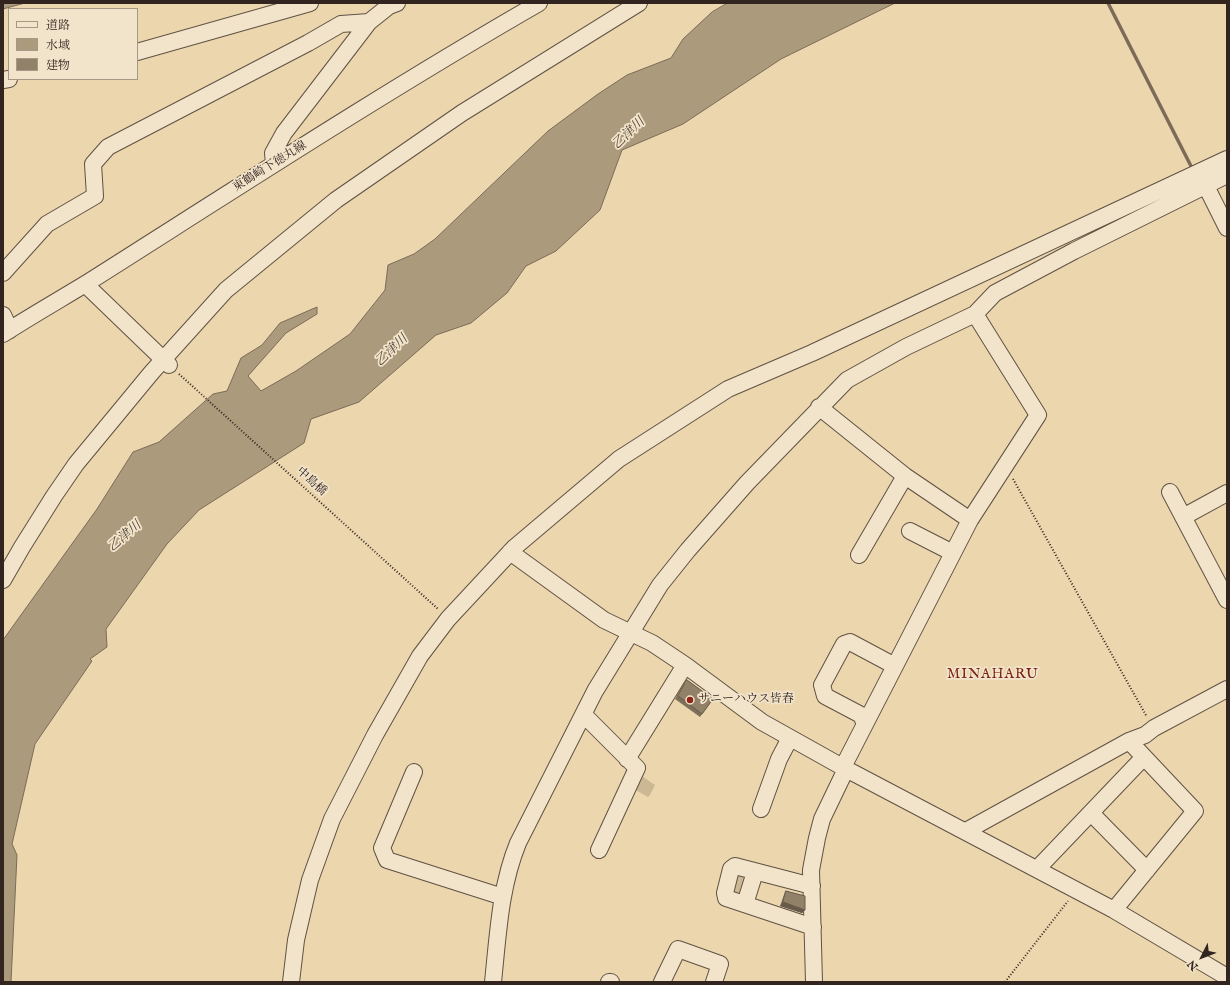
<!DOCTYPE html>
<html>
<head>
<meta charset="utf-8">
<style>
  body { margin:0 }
  #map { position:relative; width:1230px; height:985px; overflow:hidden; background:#ebd6ad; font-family:"IM FELL English","Noto Serif JP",serif }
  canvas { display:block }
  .frame { position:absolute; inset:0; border:4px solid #322520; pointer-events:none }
  .legend { position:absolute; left:8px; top:8px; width:130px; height:72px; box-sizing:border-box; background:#f2e4ca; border:1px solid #a59886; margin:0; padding:5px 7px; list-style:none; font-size:12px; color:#322520 }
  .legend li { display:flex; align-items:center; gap:8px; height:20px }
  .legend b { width:20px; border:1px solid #a59886 }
  .north { position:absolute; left:1182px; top:937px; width:40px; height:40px; -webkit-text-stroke:3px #f2e4ca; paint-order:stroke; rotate:228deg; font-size:11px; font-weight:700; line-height:16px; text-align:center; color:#322520 }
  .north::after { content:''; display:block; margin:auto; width:14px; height:18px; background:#322520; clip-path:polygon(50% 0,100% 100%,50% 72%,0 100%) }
</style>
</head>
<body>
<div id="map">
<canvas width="1230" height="985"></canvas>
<div class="frame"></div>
<ul class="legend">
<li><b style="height:5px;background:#f2e4ca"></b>道路</li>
<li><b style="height:11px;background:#ac9a7d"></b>水域</li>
<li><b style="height:11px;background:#928169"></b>建物</li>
</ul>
<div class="north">N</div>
</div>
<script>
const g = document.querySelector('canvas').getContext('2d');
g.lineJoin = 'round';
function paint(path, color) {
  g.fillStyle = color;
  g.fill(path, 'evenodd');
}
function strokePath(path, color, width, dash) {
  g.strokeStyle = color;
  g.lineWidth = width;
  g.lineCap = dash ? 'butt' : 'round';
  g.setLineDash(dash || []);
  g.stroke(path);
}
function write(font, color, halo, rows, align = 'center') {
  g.font = font + ' "IM FELL English","Noto Serif JP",serif';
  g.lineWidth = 3.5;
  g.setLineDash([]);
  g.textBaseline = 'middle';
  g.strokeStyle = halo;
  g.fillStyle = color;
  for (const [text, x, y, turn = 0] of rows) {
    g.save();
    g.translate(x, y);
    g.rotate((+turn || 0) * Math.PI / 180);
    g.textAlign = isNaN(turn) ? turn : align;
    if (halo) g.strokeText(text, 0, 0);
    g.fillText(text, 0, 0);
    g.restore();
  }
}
const green = new Path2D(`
  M639,774l16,11 -5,10 -2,2 -16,-9z
  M734,871l14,3 -4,23h-12z`);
const water = new Path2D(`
  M3,3h22l-22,6z
  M728,3h167l-114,56 -98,65 -61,26 -22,60 -44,41 -30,15 -19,27 -36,30 -35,12 -77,67 -48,17 -7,24 -105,67 -32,34 -61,85 1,18 -17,12 2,2 -57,83 -23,100 5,11 -6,127h-8v-342l94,-131 36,-57 26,-10 54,-48 14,-3 14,-33 21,-13 18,-22 37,-16v7l-31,19 -38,43 13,15 35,-20 54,-37 35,-44 3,-25 26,-11 21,-15 113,-108 50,-37 29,-19 44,-17 12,-19 29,-27z`);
const stream = new Path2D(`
  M1108,3l85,167`);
const path = new Path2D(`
  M179,374l259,235
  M1013,479l134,238
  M1005,982l63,-81`);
const minor = new Path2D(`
  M137,52l173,-49
  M3,80l6,-1
  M274,164l-1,-11 11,-20 85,-111 20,-16 8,-3
  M1206,186l21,42
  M3,273l44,-49 48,-28 -2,-32 15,-17 200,-104 33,-19 28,-2
  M85,284l84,81
  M3,315l7,15
  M3,334c28,-18 56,-34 84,-51 150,-95 299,-192 452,-280
  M819,407l86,69 65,44
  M1170,492l57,108
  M1183,517l44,-24
  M910,531l43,22
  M510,552l94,68 48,23 33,22 77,57 84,47 268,141 113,67
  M859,555l46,-79
  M3,580l19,-33 32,-51 22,-32 76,-92 74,-82 110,-90 126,-87 177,-110
  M584,715l53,53 -38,82
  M865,724l-4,-9 -36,-19 -3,-11 22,-41 6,-2 45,24
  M627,759l58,-94
  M843,767l127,-247 68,-105 -63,-101
  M414,772l-32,76 5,12 116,37
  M761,809l18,-50 11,-21
  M1091,813l56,57
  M966,831l163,-90 16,-6 9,-7 73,-39
  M1037,869l107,-112
  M812,886l-77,-20 -4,3 -6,24 1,5 87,29
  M745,904l10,-32
  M1114,910l81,-99 -66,-70
  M291,982l5,-42 14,-60 22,-61 43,-84 45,-79 28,-37 67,-72 104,-88 109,-70 84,-36 415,-194
  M493,982c5,-47 7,-95 25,-139l77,-152 65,-106 28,-35 59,-67 100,-103 59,-33 69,-33 20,-21 79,-42 153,-76
  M609,982h2
  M662,982l16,-33 42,15 -6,18
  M814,982l-3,-112 6,-32 5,-19 24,-50`);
const wall = new Path2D(`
  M684,684l29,15 -13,18 -25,-18z
  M786,891l19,19 -3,3 -22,-7 4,-11z`);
const shadedWall = new Path2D(`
  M783,902l22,8 -3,3 -22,-7z`);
const building = new Path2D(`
  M687,680l26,19 -11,15 -24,-18z
  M786,891l19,5v14l-22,-8z`);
const markers = [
  [690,700,4,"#8f2418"]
];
const streetNames = [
  ["東鶴崎下徳丸線",270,167,-32],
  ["中島橋",311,482,42]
];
const poiNames = [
  ["サニーハウス皆春",698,700]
];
const waterNames = [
  ["乙津川",629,134,-44],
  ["乙津川",392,351,-44],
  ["乙津川",125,537,-41]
];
const quarterNames = [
  ["MINAHARU",993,675]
];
paint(green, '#ccb895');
paint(water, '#ac9a7d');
strokePath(water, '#7b6b58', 1);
strokePath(stream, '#7b6b58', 3.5);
strokePath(minor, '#605143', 18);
strokePath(path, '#322520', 2, [1, 2]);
strokePath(minor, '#f2e4ca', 16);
paint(wall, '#7e6f5a');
paint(shadedWall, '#665a4a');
paint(building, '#928169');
strokePath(building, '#665a4a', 1);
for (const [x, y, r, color] of markers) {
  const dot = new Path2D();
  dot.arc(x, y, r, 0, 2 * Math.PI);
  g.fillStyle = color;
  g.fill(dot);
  strokePath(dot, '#f2e4ca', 1.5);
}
write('12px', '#322520', '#f2e4ca', streetNames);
write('12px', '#322520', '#f2e4ca', poiNames, 'left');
write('italic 13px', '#57483c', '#f2e4ca', waterNames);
g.letterSpacing = '1px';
write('14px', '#7a1f14', '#f2e4ca', quarterNames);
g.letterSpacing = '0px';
</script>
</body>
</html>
